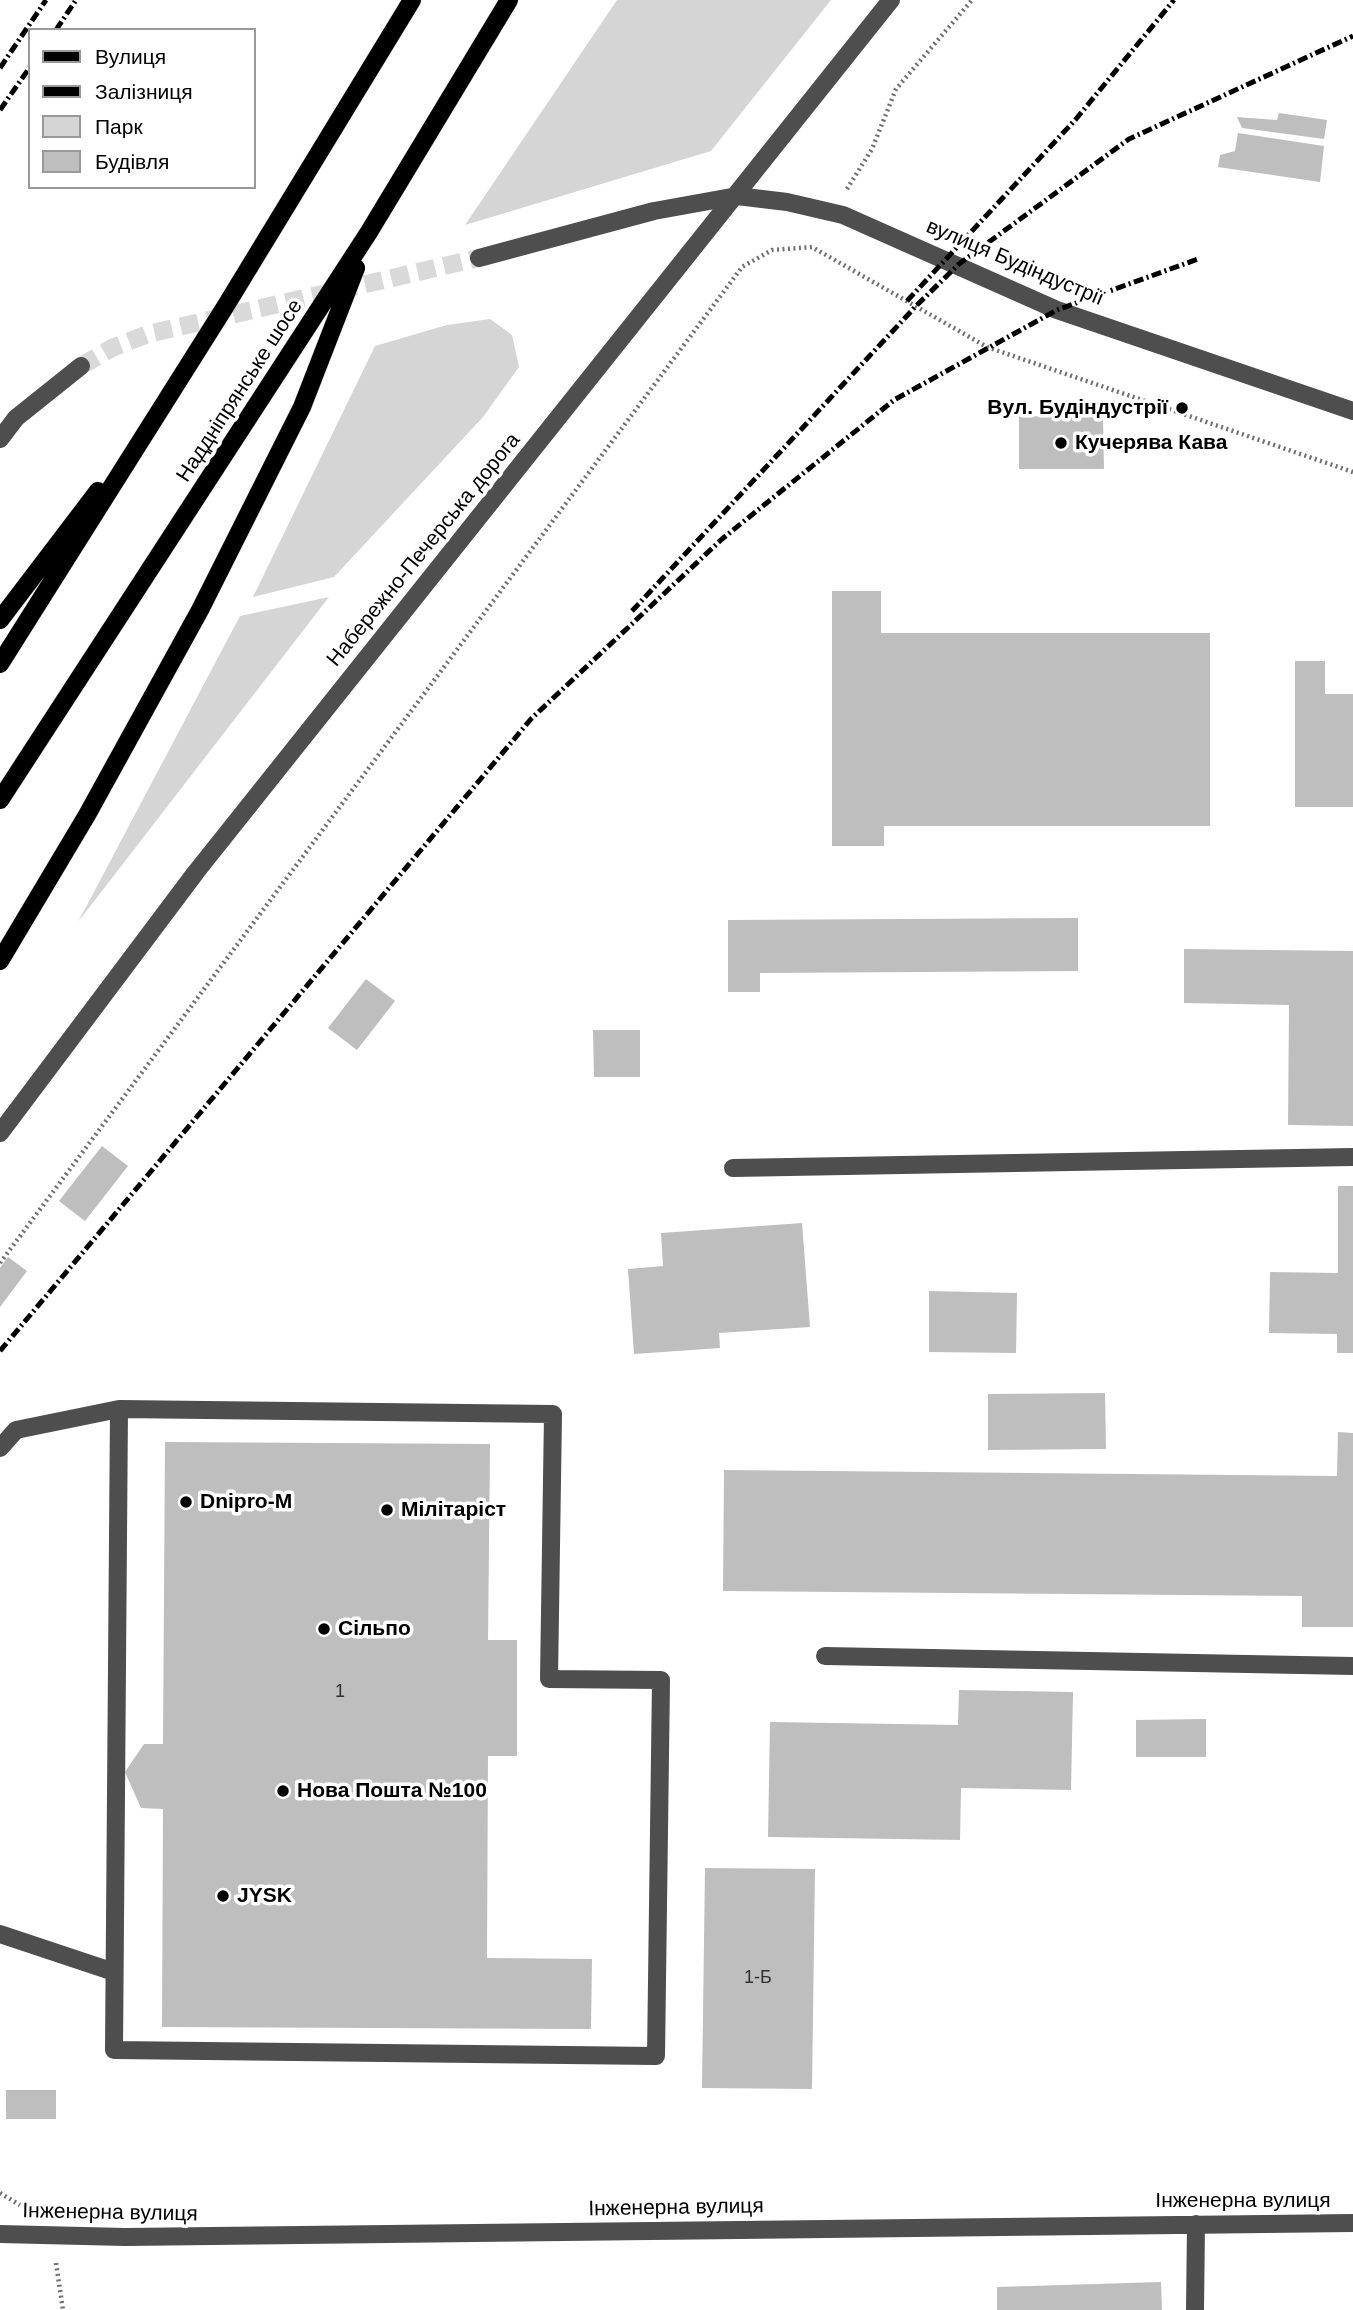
<!DOCTYPE html>
<html>
<head>
<meta charset="utf-8">
<style>
  body { margin:0 }
  #map { position:relative; width:1353px; height:2310px; overflow:hidden; background:#fff; font-family:Helvetica,sans-serif }
  canvas { display:block }
  .legend { position:absolute; left:28px; top:28px; width:228px; height:161px; box-sizing:border-box; background:#fff; border:2px solid #999; margin:0; padding:9px 12px; list-style:none; font-size:21px; color:#000 }
  .legend li { display:flex; align-items:center; gap:14px; height:35px }
  .legend b { width:35px; border:2px solid #999 }
</style>
</head>
<body>
<div id="map">
<canvas width="1353" height="2310"></canvas>
<ul class="legend">
<li><b style="height:9px;background:#000"></b>Вулиця</li>
<li><b style="height:9px;background:#000"></b>Залізниця</li>
<li><b style="height:19px;background:#d5d5d5"></b>Парк</li>
<li><b style="height:19px;background:#bebebe"></b>Будівля</li>
</ul>
</div>
<script>
const g = document.querySelector('canvas').getContext('2d');
g.lineJoin = 'round';
function paint(path, color) {
  g.fillStyle = color;
  g.fill(path, 'evenodd');
}
function strokePath(path, color, width, dash) {
  g.strokeStyle = color;
  g.lineWidth = width;
  g.lineCap = dash ? 'butt' : 'round';
  g.setLineDash(dash || []);
  g.stroke(path);
}
function write(font, color, halo, rows, align = 'center') {
  g.font = font + ' Helvetica,sans-serif';
  g.lineWidth = 7;
  g.setLineDash([]);
  g.textBaseline = 'middle';
  g.strokeStyle = halo;
  g.fillStyle = color;
  for (const [text, x, y, turn = 0] of rows) {
    g.save();
    g.translate(x, y);
    g.rotate((+turn || 0) * Math.PI / 180);
    g.textAlign = isNaN(turn) ? turn : align;
    if (halo) g.strokeText(text, 0, 0);
    g.fillText(text, 0, 0);
    g.restore();
  }
}
const green = new Path2D(`
  M617,0h214l-120,151 -246,74z
  M490,319l22,16 7,32 -36,50 -149,160 -81,20 122,-251 72,-21z
  M329,597l-251,325 162,-306z`);
const building = new Path2D(`
  M1279,113l48,7 -3,19 -82,-11 -5,-11 40,3z
  M1238,133l86,13 -4,36 -102,-15 2,-12 15,-4z
  M1019,416l84,1 1,52h-85z
  M832,591h49v42h329v193h-326v20h-52z
  M1295,661h30v33h28v113h-58z
  M1078,918v53l-318,2v19h-32v-72z
  M1184,949l169,2v175l-65,-1 1,-120 -105,-2z
  M366,979l29,22 -38,49 -29,-22z
  M593,1030h47v47h-46z
  M102,1146l26,20 -43,55 -26,-20z
  M1338,1186h15v167h-16v-19l-68,-1 1,-61 68,1z
  M802,1223l8,104 -91,6 1,15 -86,6 -6,-85 35,-3 -2,-33z
  M8,1257l19,14 -27,36v-39z
  M929,1291l88,2 -1,60 -87,-1z
  M1105,1393l1,56 -118,1v-56z
  M1338,1432l15,1v194h-51v-31l-579,-5 1,-121 613,6z
  M165,1442l325,2 -2,196h29v116h-29l-1,202 105,1 -1,70 -429,-2 1,-218 -22,-1 -16,-36 19,-28h19z
  M959,1690l114,2 -2,98 -110,-2 -1,52 -192,-3 2,-115 188,3z
  M1206,1719v38h-70v-37z
  M705,1868l110,1 -3,220 -110,-1z
  M6,2090h50v29h-50z
  M1161,2282l1,28h-165v-23z`);
const minorTunnel = new Path2D(`
  M81,366l31,-18 36,-14 331,-76`);
const path = new Path2D(`
  M847,189l25,-40 24,-60 76,-89
  M0,1263l742,-996 30,-17 40,-3 175,100 366,125
  M0,2193l20,12
  M56,2263l7,47`);
const minor = new Path2D(`
  M479,258l175,-47 83,-15 50,6 56,13 214,95 296,101
  M0,439l16,-21 65,-52
  M0,1133l196,-261 695,-872
  M733,1168l620,-11
  M0,1448l16,-18 103,-21 434,5 -4,265 112,1 -5,376 -542,-6 5,-641
  M825,1656l528,10
  M0,1934l114,38
  M0,2234l125,3 1228,-14
  M1195,2310l1,-86`);
const major = new Path2D(`
  M0,620l98,-129
  M0,664l225,-357 187,-307
  M0,800l369,-568 140,-232
  M0,961l87,-146 113,-205 102,-203 54,-139`);
const rail = new Path2D(`
  M56,30l20,-30
  M0,68l46,-68
  M0,110l30,-43
  M907,301l169,-182 98,-119
  M632,611l285,-306 42,-41 170,-125 224,-103
  M0,1351l531,-632 191,-180 172,-139 163,-90 141,-51`);
const markers = [
  [1182,408,7,"#000"],
  [1061,443,7,"#000"],
  [186,1502,7,"#000"],
  [387,1510,7,"#000"],
  [324,1629,7,"#000"],
  [283,1791,7,"#000"],
  [223,1896,7,"#000"]
];
const numberNames = [
  ["1",340,1692],
  ["1-Б",758,1978]
];
const streetNames = [
  ["вулиця Будіндустрії",1015,263,23],
  ["Наддніпрянське шосе",240,391,-57],
  ["Набережно-Печерська дорога",424,550,-51],
  ["Інженерна вулиця",1243,2201],
  ["Інженерна вулиця",676,2208,-1],
  ["Інженерна вулиця",110,2213,1]
];
const poiNames = [
  ["Вул. Будіндустрії",1168,408,"right"],
  ["Кучерява Кава",1075,443],
  ["Dnipro-M",200,1502],
  ["Мілітаріст",401,1510],
  ["Сільпо",338,1629],
  ["Нова Пошта №100",297,1791],
  ["JYSK",237,1896]
];
paint(green, '#d5d5d5');
paint(building, '#bebebe');
strokePath(minorTunnel, '#d9d9d9', 18, [18, 9]);
strokePath(major, '#dbdbdb', 19);
strokePath(path, '#707070', 4.5, [2, 3.5]);
strokePath(minor, '#4e4e4e', 18);
strokePath(major, '#000', 18);
strokePath(rail, '#000', 5, [10, 3.5, 2, 3.5]);
for (const [x, y, r, color] of markers) {
  const dot = new Path2D();
  dot.arc(x, y, r, 0, 2 * Math.PI);
  g.fillStyle = color;
  g.fill(dot);
  strokePath(dot, '#fff', 2.5);
}
write('18px', '#303030', null, numberNames);
write('21px', '#000', '#fff', streetNames);
write('bold 21px', '#000', '#fff', poiNames, 'left');
</script>
</body>
</html>
